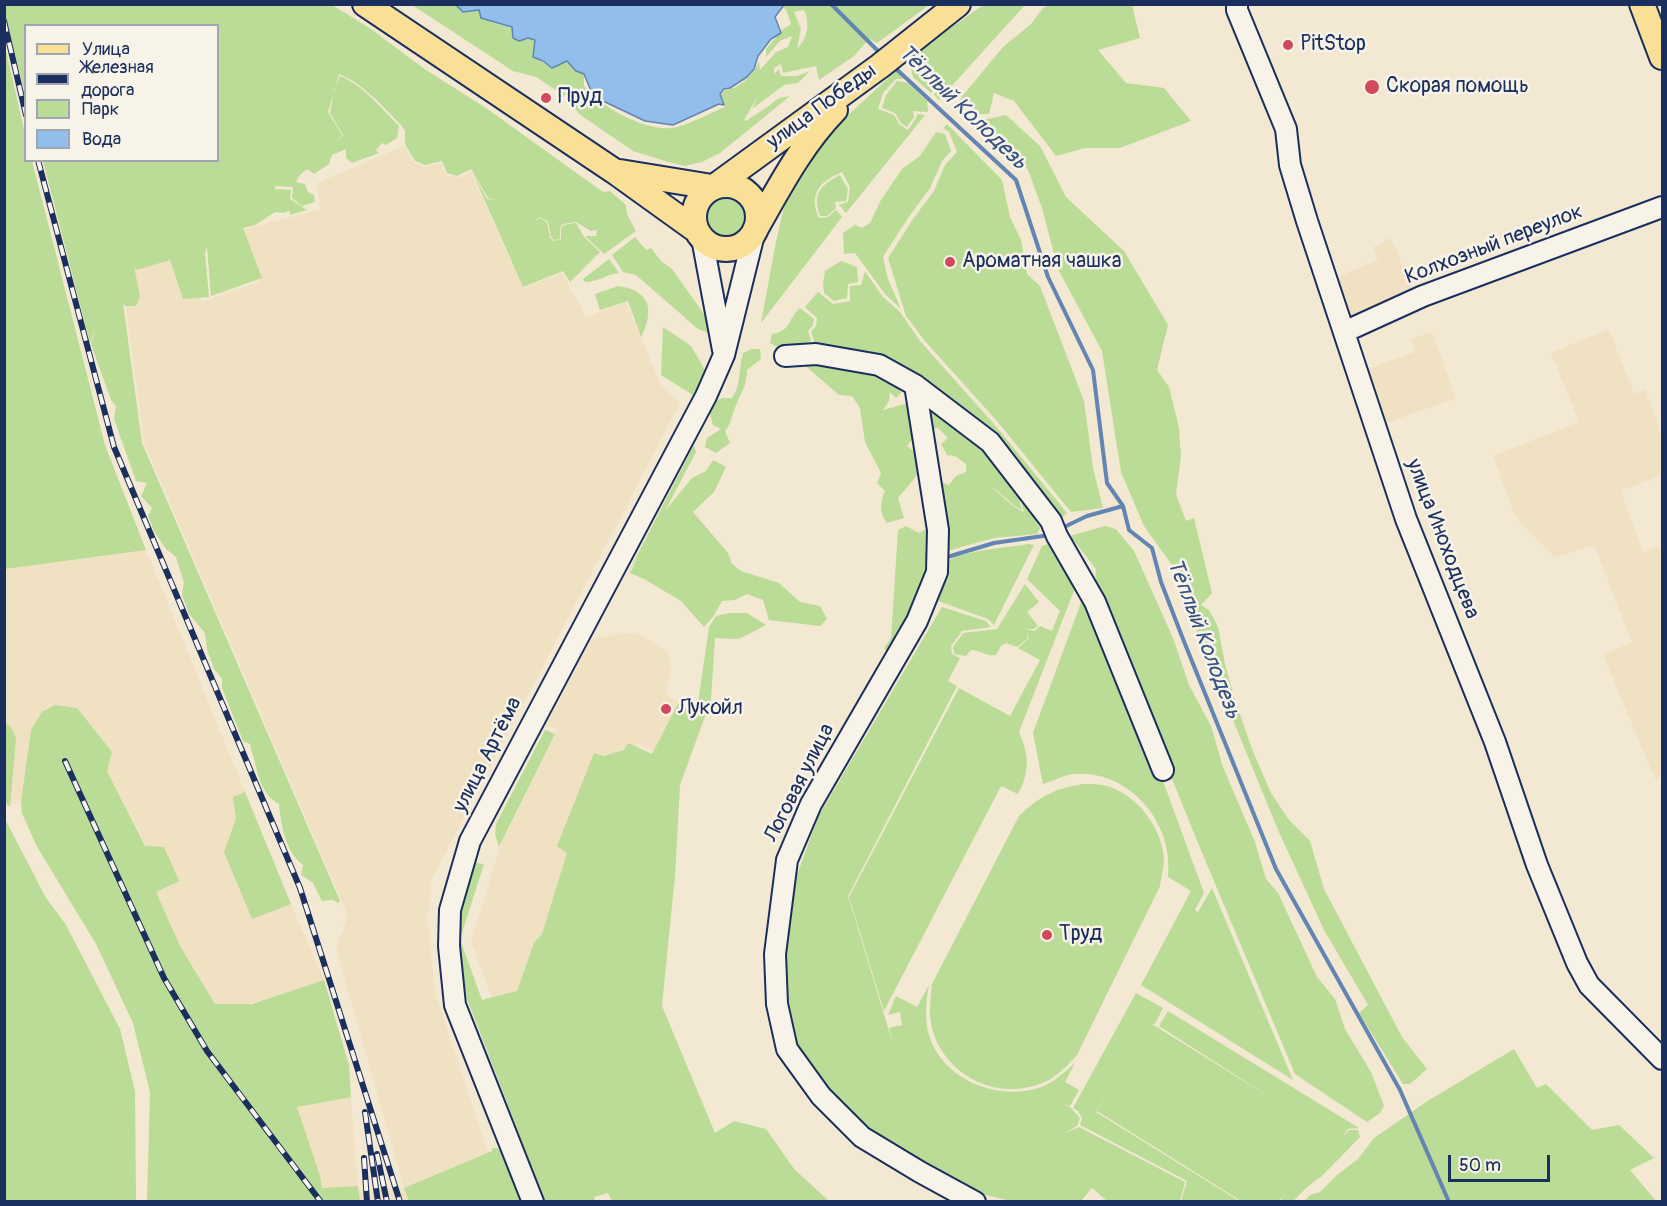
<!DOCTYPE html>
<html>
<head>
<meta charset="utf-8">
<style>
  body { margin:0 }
  #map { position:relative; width:1667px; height:1206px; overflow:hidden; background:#f3e8d2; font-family:Pangolin,sans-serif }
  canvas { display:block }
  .frame { position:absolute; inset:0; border:6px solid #1b2f5e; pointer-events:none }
  .legend { position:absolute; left:24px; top:24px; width:195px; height:138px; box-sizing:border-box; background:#f7f3e8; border:2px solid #9fa5b1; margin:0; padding:8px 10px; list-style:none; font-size:18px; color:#1b2f5e }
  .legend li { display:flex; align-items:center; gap:12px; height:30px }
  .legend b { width:30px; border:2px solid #9fa5b1 }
  .scale { position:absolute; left:1448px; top:1155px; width:102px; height:27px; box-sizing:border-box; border:3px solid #1b2f5e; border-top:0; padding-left:8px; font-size:18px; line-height:21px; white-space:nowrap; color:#1b2f5e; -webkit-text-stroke:4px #f7f3e8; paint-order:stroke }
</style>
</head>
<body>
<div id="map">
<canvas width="1667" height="1206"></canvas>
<div class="frame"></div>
<ul class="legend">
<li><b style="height:8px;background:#fadf96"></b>Улица</li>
<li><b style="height:8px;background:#1b2f5e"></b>Железная дорога</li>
<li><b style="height:16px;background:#badc96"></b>Парк</li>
<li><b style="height:16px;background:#91beeb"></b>Вода</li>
</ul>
<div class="scale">50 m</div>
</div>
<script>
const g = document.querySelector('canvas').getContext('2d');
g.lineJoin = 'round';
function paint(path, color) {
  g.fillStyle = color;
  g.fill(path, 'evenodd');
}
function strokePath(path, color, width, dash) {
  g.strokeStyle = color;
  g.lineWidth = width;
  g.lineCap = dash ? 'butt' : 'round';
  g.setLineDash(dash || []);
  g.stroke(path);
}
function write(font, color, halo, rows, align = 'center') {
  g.font = font + ' Pangolin,sans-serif';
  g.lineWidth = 5;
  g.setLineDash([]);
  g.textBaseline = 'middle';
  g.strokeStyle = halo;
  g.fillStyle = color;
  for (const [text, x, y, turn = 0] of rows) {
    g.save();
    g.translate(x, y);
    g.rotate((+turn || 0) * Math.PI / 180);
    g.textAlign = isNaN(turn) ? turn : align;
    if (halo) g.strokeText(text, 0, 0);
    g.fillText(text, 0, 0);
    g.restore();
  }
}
const built = new Path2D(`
  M404,146l10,17 11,4 16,-4 5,11 13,4 11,-7 53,117 39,-15 24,44 40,-15 35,83 19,18 -249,478 -2,26 -2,8 8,77 53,160 17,-4 22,53 -169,1 -37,-10 -24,-86 54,-9 7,93 46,-2 -68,-239 12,-33 -204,-473 -23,-172 60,-16 21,47 58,-21 -17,-51 77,-21 -3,-26z
  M1391,238l24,58 -61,26 -19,-43 43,-20 -5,-12z
  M1609,329l25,65 11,-5 17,47v39l-41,16 22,61 19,-7v231l-7,3 -52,-124 29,-13 -38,-97 -39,13 -39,-40 -23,-62 86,-34 -28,-69z
  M1432,332l24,66 -70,25 -19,-54 48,-17 -4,-13z
  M146,550l145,354 33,76 -76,24h-33l-35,-58 -24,-54 -10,-46 -39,-75 -102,36 -1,-238z
  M623,633l15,1 29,17 4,18 -5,26 21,12 -25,48 -24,-12 -4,8 -22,6 -8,-3 -37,94 10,7 -50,138 -34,8 -22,-60 29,-94 57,-117 -11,-5 45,-85z`);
const green = new Path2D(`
  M1050,4l82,1 8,33 -42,12 28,33 38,5 27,33 -71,27h-35l-29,8 -42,-55 -20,-8 -5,21h-12l-17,-15 43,-52 28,-23 12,-16z
  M25,5h307l36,22 58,43 60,38 117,84 7,-1 16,14 1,9 9,17 -32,23 -19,-18h11l1,-6 -6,1 -15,-9 -13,2 -3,4v11l-6,1 -3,-3 -3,-16 -9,-4 -4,5 5,-4 7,4 3,16 4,3 7,-2v-11l3,-3 12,-2 8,14 16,15 -30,30 -7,-11 -40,16 -50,-113 14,25 9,1 -8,-2 -17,-29 -14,7 -10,-3 -5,-12 -17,4 -10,-4 -10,-17v-13l-4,-6c-19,-19 -37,-41 -62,-51l-11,38 14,23 -7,8 8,-8 -13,-22 4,-24 6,-13c24,10 41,32 59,50l-2,12 -11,7 -4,-2 -6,7 3,3 -27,10 -6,-5v-9l-14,6 -3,9 -15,10 -7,-5 -8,7 -3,6 9,2 3,8 6,3 1,7 -13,4 -10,-8 1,-11 -18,-1v3l16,1 -1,9 17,11 -17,5v-4l-7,2 -8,-1 -20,13 -12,3 19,50 -51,18 -4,-49 -2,6 4,44 -26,2 -13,-39 -34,10 -2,-4 6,31 -4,9h-11l-2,-3 19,140 198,458 -2,2 -5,-3 -11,1 -9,-18 -12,-8 2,-10c-18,-14 -22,-40 -24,-61 -16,-9 -20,-24 -24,-41 -1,-6 -4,-12 -5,-19l-7,-3 -21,-53v-9l-8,-10 -7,-20 -2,-16 -16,-19 -7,-19 2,-12 -8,-26 -10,-8 -12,-18 -6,-15 4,-8 -11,-12 6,-13 -11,-2 -22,-62 2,-13 -5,-6 -20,-56 4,-15 -5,14 -47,-182 175,-1v-134h-192l-1,67 -21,-81 1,-7z
  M412,5h44l7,7 17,-2 11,12 21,6 23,12 -1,17 18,11 15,-7 9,10 8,3v12c16,21 61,45 88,42 15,-2 38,-15 53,-21l-4,-12 4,-5c15,-1 29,-16 34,-29l1,9 16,-18 12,-5 4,-11 -12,5 -14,16v-8l16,-19 9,-6 -5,-15 -3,-1 2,-3h144l-52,38 -8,-4 -15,17 -35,24 -3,-14 -33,7 -2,-9 -7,4v6l5,-5 2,7h16l13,-5 -12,12 -14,2 -32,24 7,-15 -15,26 2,1 20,-13 13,-10 11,-2 -70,57 -18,9 -17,4 -20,-5 -32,-10 -54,-37 -11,-16 -32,-21 -23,-6zM804,10c6,11 4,30 -7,38l4,-19 -7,-17z
  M983,5h42l-86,95 -5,-5 8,-13 8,-5 -9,5 -10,11 -18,-16 -3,-14 13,-9 -4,-2 8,-7z
  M5,46l20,88 1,26 6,1 73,284 41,105 -141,19z
  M896,71l8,8h-8l-13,14 -5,16 16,6 5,9 9,6 8,-12 1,-4 8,1 -79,98 -7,-8 9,-3 2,-15 -8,-15c-22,10 -34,21 -23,46l9,-1 8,-7 6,7 -81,106 14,-76 10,-45 9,-23 26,-38z
  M897,81l11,2 19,18 1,11 -15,-1 1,6 -7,10 -6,-4 -6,-10 -13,-5 4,-13z
  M1006,115l34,31 26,51 58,54 44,74 -11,45 12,17 10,41 2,29 -5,37 10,27 8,-3 18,75 -11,12 8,5 9,17 7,37 10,36 17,49 19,44 18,27 21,21 14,48 78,148 25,32 -17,15h-7l-44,-71 9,-8 -44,-75 -46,-100 -79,-193 -25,-69 -30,-42 -23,-54 -19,-121 -44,-82 -16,-61 -14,-38 -45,-50z
  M947,124l55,56 8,37 11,23 6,34 13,12 44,115 9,67 10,40 -32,4 -74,-91 -73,-81 -18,-24 -18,-58 25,-39 21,-28 11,-26 12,-13 -8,-20 -6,-4z
  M936,132l9,2 6,17 -9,10 -12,27 -22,30 -25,39 5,22 13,30 -16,-15 -30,-41 -11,1 -1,-21 12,-8 7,3 8,-5 11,-23 21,-31 18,-13z
  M840,175l8,14 -2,12 -11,1 1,6 -9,8h-7c-8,-23 1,-31 20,-41z
  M706 216a20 20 0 1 1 40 0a20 20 0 1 1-40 0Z
  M635,237l11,13 5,-2 10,13 11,8 39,55v7l-2,2 -11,-4 -62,-54 -13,-3 -11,-17z
  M609,259l10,14c-12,1 -21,9 -34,9l-2,-3z
  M841,261l16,6 1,15 -10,2 -1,14 -13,3 -10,-8 -1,-10 2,-12z
  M865,271l17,25 18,16 20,29 74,83 73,89 -9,8 -66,-83 -75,-66 -35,-13 -70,-12 2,-7 -3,-8 5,-6 1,-8 -12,-11 13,-15 15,12 17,-3v-15l11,-1z
  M618,286c32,4 37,24 23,51l-13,-36 -28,9 -5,-16z
  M800,308l14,11 -1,6 -5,6 3,9 -4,6 -14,-2 -8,7 -15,-8 2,-9c21,-4 15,-15 28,-26z
  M663,327l28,19 14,24 -12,25 -32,-20z
  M752,349h8l1,10 -14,11c-1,18 -4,18 -10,33 -5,11 -5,19 -12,28l5,12 -14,10 -11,-6 2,-9 14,-9 -8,-4 -3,-11 3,-11 9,-5h10c10,-15 6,-29 11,-45z
  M801,362c30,3 87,-1 100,31l-5,5 -6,-6 -1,9 -6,9 22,-6 8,11 4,18 -10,13c28,19 5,34 -9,52l6,20 -17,5c-8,-11 -7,-20 -2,-32l-8,-8 4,-10 -16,-31 -5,-34 -8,-12 -13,-1z
  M931,412l13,1 42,37 31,41 5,19c-12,-5 -20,-19 -31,-22 13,7 18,18 33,24l-5,-19 21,35 -3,6 -43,4 -47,13 -1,-45 -10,-12 2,-13 11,4 7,-9 10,-4v-8l-11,-8 -8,-1 -6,-11 7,-6 -10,-10 -11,2 -3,-11z
  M694,445l2,7 -31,59 27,-33 14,-7 7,-11 13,7 -12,25 -21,20 35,41 4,11 9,7 38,12 21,19 20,4 7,13 -7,7 -51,-6 -6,-20 -16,-6 -12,6 -13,1 -9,16 -9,10 -23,-26 -37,-22 -14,-6 9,-18 -11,18z
  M906,526l13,7 13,-7 -2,35 -19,51 -11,27 -14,12 -2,-3 7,-10 7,-108z
  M1105,526l11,3 18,22 39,87 16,47 22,41 12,41 32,75 11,37 12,14 39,84 18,22 10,30 26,43 13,34 -4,7 -13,9 -72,-48 -97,-231 -103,-254 1,-20 -26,-33z
  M1056,541l21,42 -58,149c10,23 11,40 -1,62l-17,-8 -117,225 -35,-114 110,-209 51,28 30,-56 -22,-12 11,-10 -3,-8 2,8 -11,9 -11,-4 -5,3 -5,9c-9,2 -16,-5 -25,-5l-5,6 -12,-2 -1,-7 10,-14 34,-4 28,-45 14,18 -12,10 11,14 -4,3h-9l10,2 5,-5 12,5 8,-20 -33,-32 15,-33z
  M1029,544l5,1 -40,80 -6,-6 -50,-18 2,-18 7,-5 -7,4c2,-7 4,-17 10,-22 11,-9 62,-13 79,-16z
  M1083,597l76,173 45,123 -9,17 3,2 14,-24 81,192 -152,-95 50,-94 -23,-14c6,-54 -38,-107 -94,-103 -10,1 -21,7 -31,10l-10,-51z
  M942,607l44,14 5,6 -29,4 -11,15 1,8 8,4 -12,23 9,5 -109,210 45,148 -4,-16 13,-3 -2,-13 -12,3 8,-19 21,11 12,-22c-3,17 -5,33 0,50 13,44 67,66 109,53 14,-4 26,-15 37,-25l-10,19 14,8 -9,16 -10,-3 10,4 10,11 -3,8 -14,8 16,-7 106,55 -5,19h-73l-15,-13 -11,13h-71l-48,-12 -102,-64 -58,-67 -18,-59 -1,-43 9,-67 26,-72z
  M729,613h18l19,12 -27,14 -24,-1 -4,62 -31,85 -5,91 -13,130 53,127 19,-12 32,8 28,40 35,32 -217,1 -4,-9 -14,4 1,4h-50l-78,-202 -13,-72 15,-61 7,-3 8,1 -24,75 22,61 35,-9 17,-48 8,-9 25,-81 -10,-7 37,-93 9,3 21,-6 4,-7 24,11 26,-50 19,6 12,-83 7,-11z
  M55,705l22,3 35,44 -5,19 38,75 19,1 15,34 -23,11 24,54 35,58h37l72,-24 25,85 2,32 -54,10 23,69 2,12 36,-2 2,15h-213l3,-109 -17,-69 -37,-79 -60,-99 -14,-32 -1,-11 10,-72 11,-18z
  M4,722l7,5 5,11 -6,69 -5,-5z
  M545,730l10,4 -56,113 -4,-13 1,-10z
  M1083,784c8,0 16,0 24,2 31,9 57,44 57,76 -1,8 -3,16 -4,24l-83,169c-11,12 -23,25 -40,30 -42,14 -88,-9 -103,-50 -6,-16 -4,-34 -2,-51l87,-168c21,-20 35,-27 64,-32z
  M245,792l46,112 -39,15 -28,-67 12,-33 -3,-22z
  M5,819l41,79 20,27 54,104 15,62 1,110h-131z
  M1136,993l27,15 -8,16h-3l127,79 -120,-77 9,-15 191,117 -11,1 -7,10 8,-9h9l2,7 -39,40c-5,2 -24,19 -27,24h-14l5,-6 -7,6h-37l-144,-90 34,-55 -35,56 143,89h-58l6,-20 -107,-56 2,-7 -4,-7 -5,-3z
  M1514,1049l23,39 9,-4 46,46 27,-5 35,33 -24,12 26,31h-352l6,-6 10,-3 17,-17 21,-16 16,-21 52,-36z
  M492,1148h5l5,5 20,48h-113l-5,-13 88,-37z`);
const water = new Path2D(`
  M456,5h328l-9,12 6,16 -10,6 -13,17 -4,13 -7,8 -17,11 -6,1 -4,5 4,11 -5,-1 -46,21 -28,-4 -42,-20 -12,-10 -7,-17 -8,-3 -9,-10 -15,7 -9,-7 -10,-4 2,-17 -7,-2 -9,3 -6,-3 -1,-11 -31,-9 -2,-8 -16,2z`);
const stream = new Path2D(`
  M831,4l50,50
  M893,66l123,114 32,97 45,93 14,113 16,23 6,24 23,18 9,34 22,57 93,230 124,221 49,112
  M1062,528l25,-12 36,-10
  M944,558l50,-15 56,-8`);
const minor = new Path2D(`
  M1237,4v6l49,119 4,36 17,56 99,298 89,223 42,123 40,98 12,22 73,74
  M702,238l21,112
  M1344,332l79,-36 239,-89
  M785,356l31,-2 63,11 36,20 75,57 61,79 6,15 38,66 68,168
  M915,385l23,145 -1,42 -20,49 -106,183 -24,56 -12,94 2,50 10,45 34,47 41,41 58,35 55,30
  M533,1202l-78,-197 -6,-59 1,-36 20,-69 236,-445 18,-41 31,-125`);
const major = new Path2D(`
  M365,4l249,167 82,59
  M1642,4l20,53
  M620,172l92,15
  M694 217a32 32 0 1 1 64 0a32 32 0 1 1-64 0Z
  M714,187l166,-121 78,-62
  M755,230c24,-42 46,-85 80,-120`);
const rail = new Path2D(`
  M4,21l22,94
  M38,160l76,287 186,441 100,314
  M65,761l99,217 43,73 114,151
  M365,1112l13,90
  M377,1154l10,48
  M364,1158l3,44`);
const markers = [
  [1288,45,6,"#d1495b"],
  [1372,87,8,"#d1495b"],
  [546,98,6,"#d1495b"],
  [950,262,6,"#d1495b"],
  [666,709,6,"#d1495b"],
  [1047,935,6,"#d1495b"]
];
const poiNames = [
  ["PitStop",1300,45],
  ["Скорая помощь",1386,87],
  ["Пруд",558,98],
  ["Ароматная чашка",962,262],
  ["Лукойл",678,709],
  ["Труд",1059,935]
];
const streetNames = [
  ["улица Победы",822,107,-36],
  ["Колхозный переулок",1494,245,-21],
  ["улица Иноходцева",1442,539,69],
  ["улица Артёма",488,755,-63],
  ["Логовая улица",800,783,-63]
];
const waterNames = [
  ["Тёплый Колодезь",962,108,44],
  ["Тёплый Колодезь",1203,639,69]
];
paint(built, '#f1e1c3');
paint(green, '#badc96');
paint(water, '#91beeb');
strokePath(water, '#6285b3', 1.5);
strokePath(stream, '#6285b3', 4);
strokePath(minor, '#1b2f5e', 24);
strokePath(major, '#1b2f5e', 28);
strokePath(minor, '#f7f3e8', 20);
strokePath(major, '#fadf96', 24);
strokePath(rail, '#1b2f5e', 6);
strokePath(rail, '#f7f3e8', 4, [11]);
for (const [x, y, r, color] of markers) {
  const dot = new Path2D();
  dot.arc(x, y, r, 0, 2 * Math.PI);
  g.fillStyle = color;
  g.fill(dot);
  strokePath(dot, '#f7f3e8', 2);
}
write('21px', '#1b2f5e', '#f7f3e8', poiNames, 'left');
write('21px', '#1b2f5e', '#f7f3e8', streetNames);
write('italic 22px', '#385381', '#f7f3e8', waterNames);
</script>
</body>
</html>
